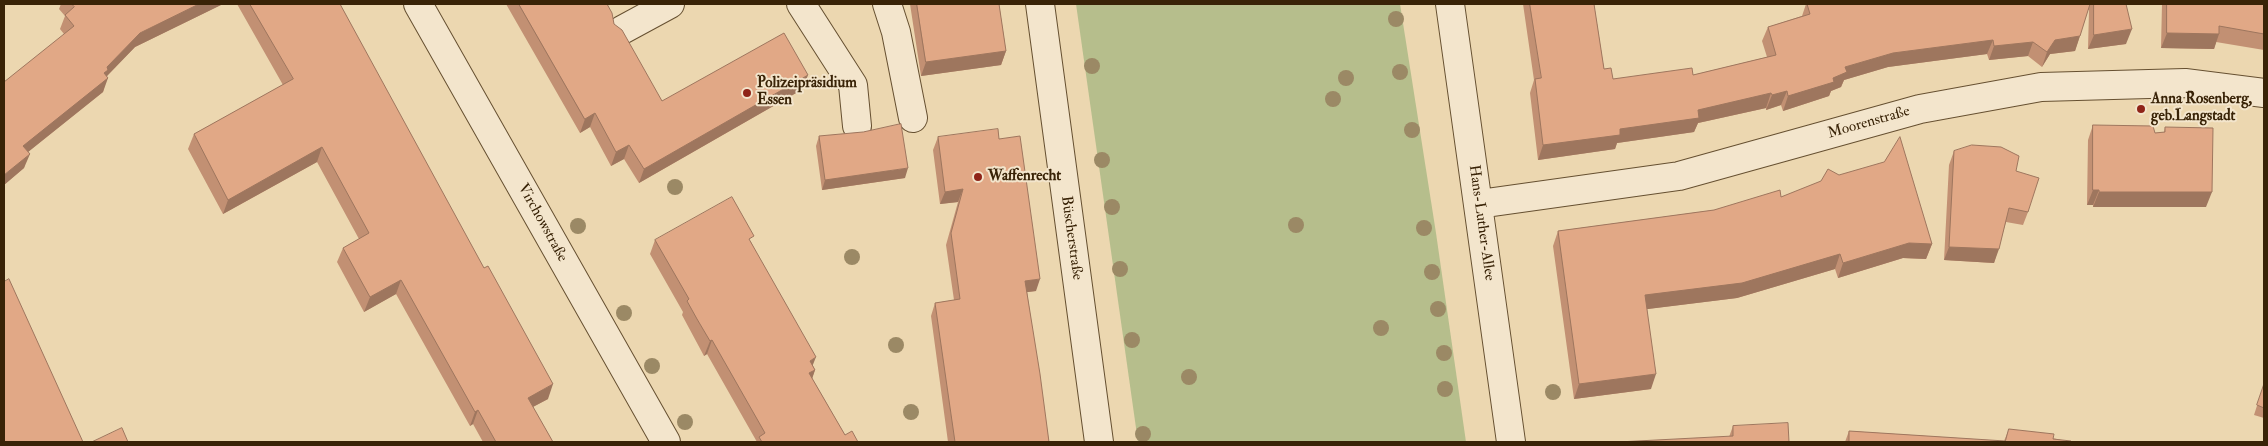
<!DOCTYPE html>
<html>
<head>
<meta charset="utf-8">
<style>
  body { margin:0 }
  #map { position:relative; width:2268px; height:446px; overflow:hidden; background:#ecd7b0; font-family:"IM FELL Double Pica",serif }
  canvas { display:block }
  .frame { position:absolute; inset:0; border:5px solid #392307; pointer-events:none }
</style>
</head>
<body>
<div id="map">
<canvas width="2268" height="446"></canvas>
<div class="frame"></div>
</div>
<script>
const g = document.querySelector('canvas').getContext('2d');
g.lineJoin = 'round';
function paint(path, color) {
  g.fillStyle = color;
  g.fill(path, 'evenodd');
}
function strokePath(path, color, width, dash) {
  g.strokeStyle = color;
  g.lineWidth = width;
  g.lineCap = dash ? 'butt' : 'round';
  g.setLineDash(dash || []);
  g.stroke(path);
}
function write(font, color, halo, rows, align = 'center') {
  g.font = font + ' "IM FELL Double Pica",serif';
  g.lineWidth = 4;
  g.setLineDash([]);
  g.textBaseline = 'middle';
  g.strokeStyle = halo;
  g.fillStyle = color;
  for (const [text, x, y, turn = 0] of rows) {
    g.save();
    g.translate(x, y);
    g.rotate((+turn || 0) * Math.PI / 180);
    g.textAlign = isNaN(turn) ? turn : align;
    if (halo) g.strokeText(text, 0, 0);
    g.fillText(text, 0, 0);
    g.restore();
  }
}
const green = new Path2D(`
  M1076,4h324l36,229 30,209h-328z`);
const minor = new Path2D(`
  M418,4l248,438
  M801,4l52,81 4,41
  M887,4l9,28 17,86
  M1040,4l59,438
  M1450,4l61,438
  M622,30l48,-26
  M1479,204l200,-28 241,-67 121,-22 144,-4 79,10`);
const trees = [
  [1396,19],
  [1092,66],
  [1400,72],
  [1346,78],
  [1333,99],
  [1412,130],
  [1102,160],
  [675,187],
  [1112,207],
  [1296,225],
  [578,226],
  [1424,228],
  [852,257],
  [1120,269],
  [1432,272],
  [1438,309],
  [624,313],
  [1381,328],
  [1132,340],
  [896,345],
  [1444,353],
  [652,366],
  [1189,377],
  [1445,389],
  [1553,392],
  [911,412],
  [685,422],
  [1143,434]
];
const wall = new Path2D(`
  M61,4h162l-88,43 -28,29 -4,16 -75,60 -4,16 -20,17 60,-151 -4,-5 5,-13 -6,-7z
  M237,4h103l208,395 -15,8 20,35h-70l-10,-18 -3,2 -74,-132 -32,18 -27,-50 6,-14 16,-9 -42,-77 -94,52 -35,-65 6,-15 89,-49z
  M506,4h101l7,20 48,77 141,-12 -164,94 -15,-24 -13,7 -21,-39 -10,6z
  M910,4h89l7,47 -5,14 -80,11z
  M1523,4h71l10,65 9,10 80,-4 74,-18 -5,-16 6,-14 34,-11 4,-12h320v40l-38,5 1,-39h-1l-13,41 -25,3 -8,13 -14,-11 -39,4 -2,-6 -99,13 -44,13 -3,7 -10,4 -2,5 -46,15 -2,-6 -15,5v-2l-68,15 -4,9 -77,11 -2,6 -77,11 -8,-67 4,-13z
  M2162,4h102v46l-48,-8 -2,7 -53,-1z
  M2093,125l62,8 9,-1 1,-5 41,80h-113v-2h-6l1,-65z
  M819,136l86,42 -83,12 -6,-44z
  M938,137l61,2 37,152 -9,1 22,150h-101l-17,-126 4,-13 19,-3 -8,-55 12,-43 -18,2 -7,-54z
  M1954,151l74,61 -5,13 -17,-3 -12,41 -50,-3 5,-95z
  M1781,197l151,47 -6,15 -23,-1 -65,20 -3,-9 -98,29 -90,11 4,80 -77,10 -21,-153 5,-15 156,-21z
  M655,240l96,2 64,128 -3,8 33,57 13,7h-101l-50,-88 -3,2 -22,-41 1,-3 -33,-58z
  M2264,384v34l-10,-3z
  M1733,426l56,16 -60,-5z
  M2009,429l62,13h-226l4,-11 155,10z`);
const shadedWall = new Path2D(`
  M199,4h24l-88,43 -30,31h3l-5,14 -85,68 5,-14 81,-73 3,-6 33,-34z
  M2132,29l-6,15 -38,5 6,-14z
  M2167,33l52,1 -5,15 -53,-1z
  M2080,36l-5,15 -25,3 -8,13 5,-15 8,-12z
  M1993,40l-6,14 -99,13 -44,13 -3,7 -10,4 -2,5 -46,15 5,-15 45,-18 12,-11 48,-14z
  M2033,42l-5,14 -39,4 5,-14z
  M1006,51l-5,14 -80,11 5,-14z
  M808,75l-5,14 -164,94 5,-14z
  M1787,91l-6,14 -15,5 6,-15z
  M1771,93l-5,15 -68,15 -4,9 -77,11 -2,6 -77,11 5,-15z
  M595,113l-5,14 -10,6 5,-14z
  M629,145l-5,14 -13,7 5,-14z
  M322,147l-5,15 -94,52 5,-14z
  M30,154l-6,14 -20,17v-10z
  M908,168l-3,10 -83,12 3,-10z
  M963,189l-5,13 -18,2 5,-12z
  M2093,190h6l-6,15h-6z
  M2099,192h113l-6,15h-113z
  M1909,243l23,1 -6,15 -23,-1 -65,20 5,-15z
  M1949,247l50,2 -5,14 -50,-3z
  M1840,254l-5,15 -98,29 -97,12 5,-15z
  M1040,279l-4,12 -16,2 5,-12z
  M401,280l-5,14 -32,18 6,-15z
  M712,340l-5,14 -3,2 6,-15z
  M816,357l-6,15v-11z
  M815,370l-5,15 -1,-12z
  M1656,374l-5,15 -77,10 5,-15z
  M553,384l-5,15 -25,13 5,-14z
  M478,410l-5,14 -3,2 5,-14z`);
const building = new Path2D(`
  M72,4h127l-59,29 -33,34 1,3 -4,3 4,5 -85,68 7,8 -26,21v-93l70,-56 -9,-11 9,-8z
  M250,4h90l144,264 4,-2 65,118 -25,14 25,44h-57l-18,-32 -3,2 -74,-132 -31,17 -27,-49 26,-15 -47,-86 -94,53 -34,-66 99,-55z
  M519,4h88l5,9 2,11 8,6 40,71 122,-68 24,42 -164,94 -15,-24 -13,7 -21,-39 -10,6z
  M917,4h82l7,47 -80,11z
  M1530,4h64l10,65 7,-1 2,11 79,-11 1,7 83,-20 -8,-28 42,-13 -3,-10h283l-10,32 -25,4 -8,12 -14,-10 -39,4 -1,-6 -100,13 -48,14 2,5 -14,6 1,4 -46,14 -1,-5 -15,4 -1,-2 -73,17 1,8 -79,11v6l-77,10 -8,-66 6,-1z
  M2094,4h32l6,25 -38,6z
  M2167,4h97v30l-45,-8v8l-52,-1z
  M901,124l7,44 -83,12 -6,-44 44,-4z
  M2093,125l60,1 2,7 10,-1v-5l48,1 -1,64h-113v-2h-6z
  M998,129l1,10 21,-3 20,143 -15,2 15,93 9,68h-94l-20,-139 25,-4 -9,-66 12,-44 -18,3 -7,-55z
  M1900,137l32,107 -23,-1 -66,20 -3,-9 -98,29 -97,12 11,79 -77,10 -21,-153 156,-21 66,-20 1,7 40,-16 7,-12 11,6 45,-13z
  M1972,145l29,2 18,9 -3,15 23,7 -11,34 -19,-4 -10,41 -50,-2 5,-96z
  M732,197l22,39 -5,3 67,118 -6,4 5,9 -6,3 36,62 7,-4 6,11h-96l-3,-5 6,-4 -53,-93 -2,1 -13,-22 -10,-18 2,-2 -34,-59z
  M9,279l74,163h-79v-160z
  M2264,384v24l-7,-3z
  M1788,423l1,19h-171l115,-6v-10z
  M122,428l6,14h-36z
  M2009,429l45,5 -1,5 18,2v1h-222v-11l156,10z`);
const markers = [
  [747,93,5,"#8f2418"],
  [2141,109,5,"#8f2418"],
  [978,177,5,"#8f2418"]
];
const poiNames = [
  ["Polizeipräsidium",757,84],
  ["Essen",757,101],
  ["Anna Rosenberg,",2151,100],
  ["geb.Langstadt",2151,117],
  ["Waffenrecht",988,177]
];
const streetNames = [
  ["Moorenstraße",1869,123,-16],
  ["Virchowstraße",542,223,61],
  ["Hans-Luther-Allee",1481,223,82],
  ["Büscherstraße",1071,238,82]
];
paint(green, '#b6be8c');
strokePath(minor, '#665031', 30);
strokePath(minor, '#f3e5cc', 28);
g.fillStyle = '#9b8965';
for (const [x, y] of trees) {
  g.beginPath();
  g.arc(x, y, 8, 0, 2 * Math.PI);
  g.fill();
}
paint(wall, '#c29073');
paint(shadedWall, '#9e765e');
paint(building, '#e1a886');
strokePath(building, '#9e765e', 1);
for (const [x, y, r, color] of markers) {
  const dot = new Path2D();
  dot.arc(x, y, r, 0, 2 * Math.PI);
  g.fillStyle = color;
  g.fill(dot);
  strokePath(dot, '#f3e5cc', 2);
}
write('bold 15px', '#392307', '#f3e5cc', poiNames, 'left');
write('15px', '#392307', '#f3e5cc', streetNames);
</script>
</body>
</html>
